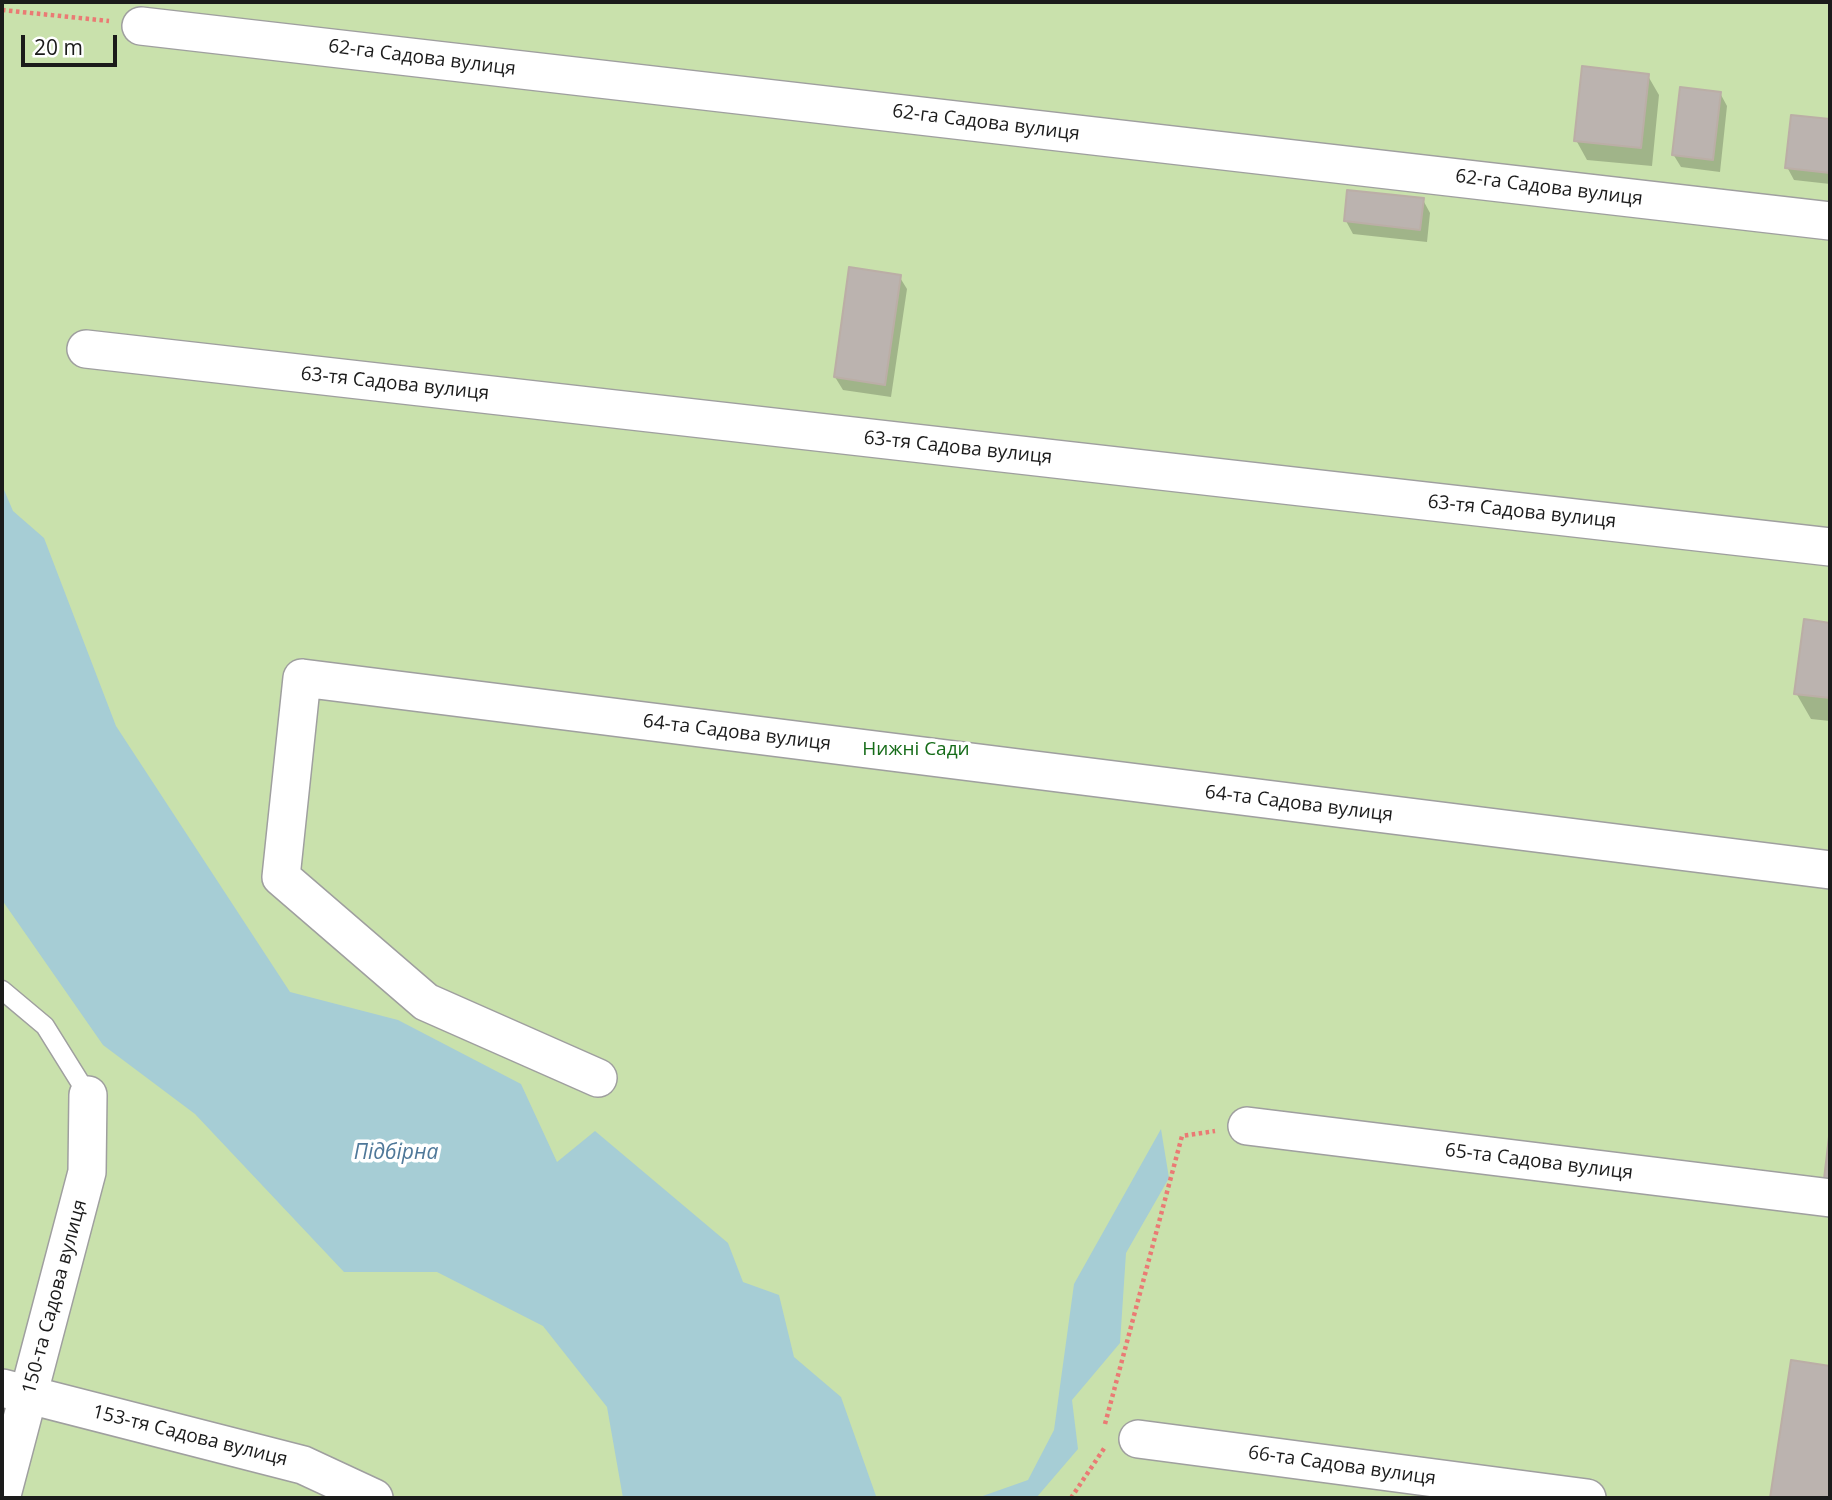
<!DOCTYPE html>
<html>
<head>
<meta charset="utf-8">
<style>
  body { margin:0 }
  #map { position:relative; width:1832px; height:1500px; overflow:hidden; background:#ece8e2; font-family:"Open Sans",sans-serif }
  canvas { display:block }
  .frame { position:absolute; inset:0; border:4px solid #1b1b1b; pointer-events:none }
  .scale { position:absolute; left:21px; top:35px; width:96px; height:32px; box-sizing:border-box; border:4px solid #1b1b1b; border-top:0; padding-left:9px; font-size:21px; line-height:24px; white-space:nowrap; color:#1b1b1b; -webkit-text-stroke:5px #fff; paint-order:stroke }
</style>
</head>
<body>
<div id="map">
<canvas width="1832" height="1500"></canvas>
<div class="frame"></div>
<div class="scale">20 m</div>
</div>
<script>
const g = document.querySelector('canvas').getContext('2d');
g.lineJoin = 'round';
function paint(path, color) {
  g.fillStyle = color;
  g.fill(path, 'evenodd');
}
function strokePath(path, color, width, dash) {
  g.strokeStyle = color;
  g.lineWidth = width;
  g.lineCap = dash ? 'butt' : 'round';
  g.setLineDash(dash || []);
  g.stroke(path);
}
function write(font, color, halo, rows, align = 'center') {
  g.font = font + ' "Open Sans",sans-serif';
  g.lineWidth = 7;
  g.setLineDash([]);
  g.textBaseline = 'middle';
  g.strokeStyle = halo;
  g.fillStyle = color;
  for (const [text, x, y, turn = 0] of rows) {
    g.save();
    g.translate(x, y);
    g.rotate((+turn || 0) * Math.PI / 180);
    g.textAlign = isNaN(turn) ? turn : align;
    if (halo) g.strokeText(text, 0, 0);
    g.fillText(text, 0, 0);
    g.restore();
  }
}
const grass = new Path2D(`
  M2,2h1828v1496h-1828z`);
const water = new Path2D(`
  M2,485l11,26 31,27 72,188 174,266 108,28 123,64 36,78 38,-31 133,112 15,39 36,13 15,62 47,40 35,99 12,2h-265l-16,-91 -64,-81 -106,-54h-93l-149,-158 -92,-69 -101,-145z
  M1161,1129l8,49 -43,75 -6,90 -48,57 6,49 -42,49h-59l51,-18 26,-50 20,-146z`);
const shadow = new Path2D(`
  M1648,76l11,19 -7,71 -65,-6 -11,-20z
  M1720,93l7,13 -7,66 -39,-5 -8,-13z
  M1793,117l37,4v63l-36,-4 -7,-13z
  M1423,200l7,13 -3,29 -74,-8 -7,-13z
  M899,276l8,13 -16,108 -48,-7 -8,-13z
  M1805,621l25,3v97l-19,-2 -15,-26z
  M1793,1362l37,6v130h-58z`);
const building = new Path2D(`
  M1582,66l67,8 -8,74 -67,-7z
  M1680,87l41,5 -8,68 -41,-5z
  M1791,115l39,4v54l-45,-5z
  M1347,190l77,8 -4,32 -76,-9z
  M849,267l52,8 -16,110 -51,-8z
  M1804,619l26,4v75l-36,-4z
  M1830,1128v51h-6z
  M1791,1360l39,6v132h-60z`);
const path = new Path2D(`
  M2,10l107,11
  M1105,1424l77,-288 33,-5
  M1071,1498l34,-51`);
const service = new Path2D(`
  M2,990l43,36 43,69`);
const minor = new Path2D(`
  M141,26l1689,195
  M86,349l1744,198
  M598,1078l-172,-76 -145,-125 21,-199 1528,192
  M1247,1126l583,72
  M2,1388l301,77 71,33
  M1138,1439l449,59
  M2,1495l85,-323 1,-77`);
const streetNames = [
  ["62-га Садова вулиця",422,58,7],
  ["62-га Садова вулиця",986,123,7],
  ["62-га Садова вулиця",1549,188,7],
  ["63-тя Садова вулиця",395,384,6],
  ["63-тя Садова вулиця",958,448,6],
  ["63-тя Садова вулиця",1522,512,6],
  ["64-та Садова вулиця",737,733,7],
  ["64-та Садова вулиця",1299,804,7],
  ["65-та Садова вулиця",1539,1162,7],
  ["150-та Садова вулиця",55,1297,-75],
  ["153-тя Садова вулиця",190,1436,14],
  ["66-та Садова вулиця",1342,1466,8]
];
const parkNames = [
  ["Нижні Сади",916,750]
];
const waterNames = [
  ["Підбірна",396,1153]
];
paint(grass, '#c9e1ac');
paint(water, '#a6cdd5');
paint(shadow, '#0003');
paint(building, '#bbb3af');
strokePath(building, '#bbaea6', 2);
strokePath(service, '#9f9f9f', 21);
strokePath(minor, '#9f9f9f', 40);
strokePath(path, '#ea7a74', 4.5, [3.5, 3.5]);
strokePath(service, '#fff', 18);
strokePath(minor, '#fff', 37);
write('19px', '#1b1b1b', '#fff', streetNames);
write('19px', '#166c19', '#fff', parkNames);
write('italic 21px', '#4f7899', '#fff', waterNames);
</script>
</body>
</html>
